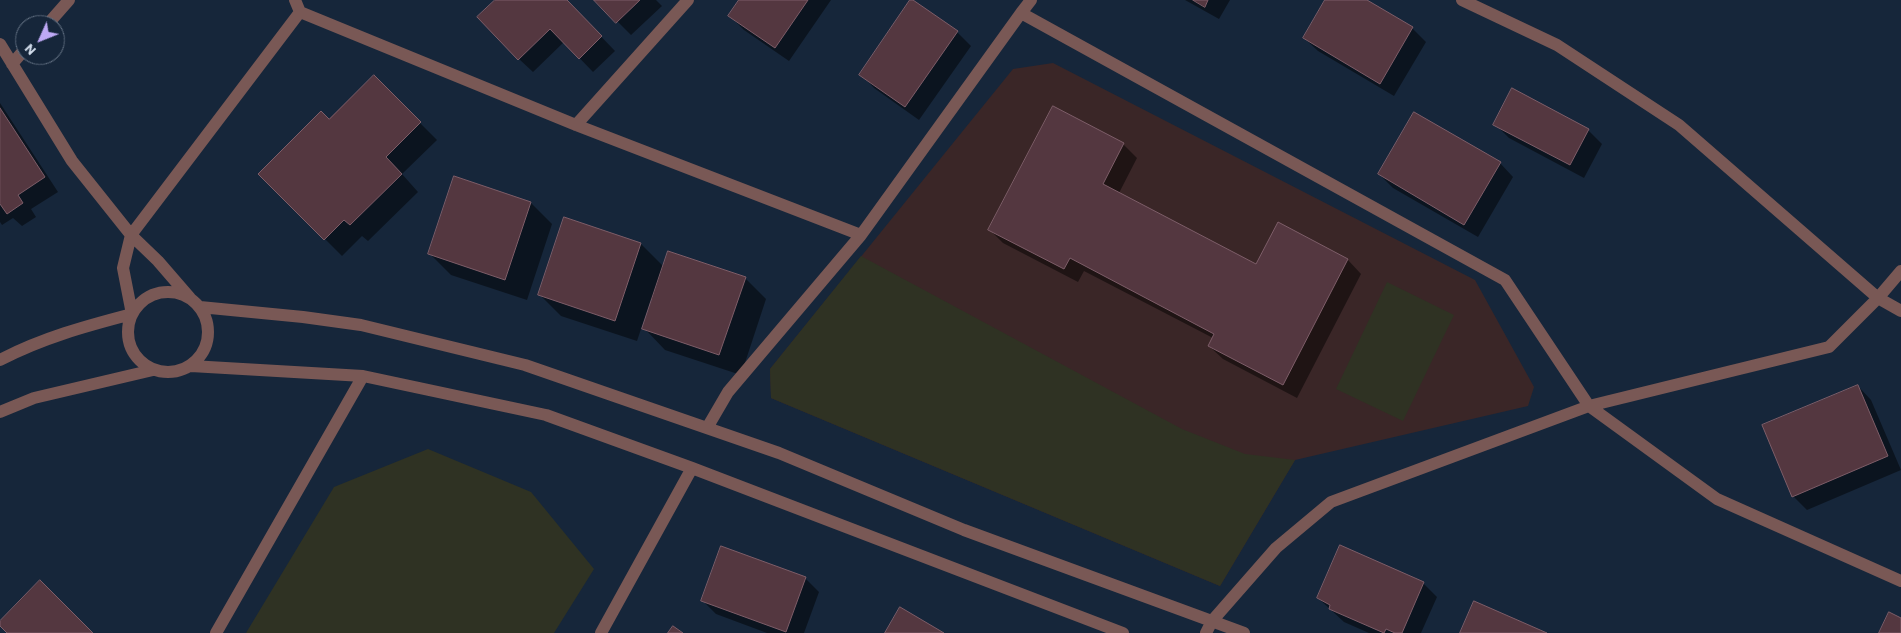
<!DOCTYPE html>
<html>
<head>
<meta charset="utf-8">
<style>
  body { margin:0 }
  #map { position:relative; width:1901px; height:633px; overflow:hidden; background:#16263a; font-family:Barlow,sans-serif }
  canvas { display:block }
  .north { position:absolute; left:15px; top:15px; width:50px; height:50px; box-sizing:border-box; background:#16263a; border:1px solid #627082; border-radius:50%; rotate:226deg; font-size:14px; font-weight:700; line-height:20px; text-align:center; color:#d4dfed }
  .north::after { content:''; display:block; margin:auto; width:18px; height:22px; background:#bea9f5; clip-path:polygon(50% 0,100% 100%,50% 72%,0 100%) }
</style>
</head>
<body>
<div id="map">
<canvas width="1901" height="633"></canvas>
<div class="north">N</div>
</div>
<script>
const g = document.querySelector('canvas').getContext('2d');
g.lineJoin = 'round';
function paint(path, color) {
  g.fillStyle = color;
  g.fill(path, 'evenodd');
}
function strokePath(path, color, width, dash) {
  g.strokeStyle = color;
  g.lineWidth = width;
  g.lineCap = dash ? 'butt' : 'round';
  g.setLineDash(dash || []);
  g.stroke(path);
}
const education = new Path2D(`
  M1053,63l422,217 59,107 -6,19 -233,54 -75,126 -449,-188 -1,-29 243,-300z`);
const green = new Path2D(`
  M861,256l321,173 63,25 50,6 -75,126 -449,-188 -1,-29z
  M1387,282l67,33 -51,106 -67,-32z
  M428,449l103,43 63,77 -40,64h-308l88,-146z`);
const shadow = new Path2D(`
  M497,0h69l49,51 -22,21 -29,-30 -31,30 -14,-13z
  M596,0h60l6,6 -31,29z
  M741,0h90l-42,61 -45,-31 -14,-14z
  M1185,0h45l-11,19z
  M1327,0h38l47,28 14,14 -32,54 -76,-45 -14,-13z
  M912,1l45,31 14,14 -52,74 -45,-32 -13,-14z
  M374,77l63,63 -35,34 16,18 -50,49 -6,-5 -20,20 -82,-82 69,-53z
  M0,103l58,89 -27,17 5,8 -14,9 -9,-8 -11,7 -2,-3z
  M1053,108l70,36 14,14 -18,35 138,72 21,-41 70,36 13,14 -64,124 -74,-39 -14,-13 4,-8 -129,-67 -6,11 -75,-39 -13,-13z
  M1495,124l93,6 14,14 -18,34 -75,-40z
  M1500,163l13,14 -35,60 -85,-49 -14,-14z
  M455,177l76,26 21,21 -25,76 -76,-25 -22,-22z
  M565,218l76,26 23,23 81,11 21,21 -25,76 -76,-25 -21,-22 9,-28 -2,-1 -14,42 -76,-25 -22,-22z
  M1858,386l13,14 30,70 -94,40 -14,-14z
  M805,578l14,14 -15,41h-37l-51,-19 -13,-13z
  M1423,583l14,14 -16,36h-52l-25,-11 -26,-24z`);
const building = new Path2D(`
  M495,0h72l35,36 -23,23 -29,-30 -32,31 -41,-43z
  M594,0h46l-24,23z
  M739,0h69l-33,48 -47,-32z
  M910,0h3l45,31 -53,76 -46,-32z
  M1193,0h15l-3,7z
  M1325,0h42l46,27 -33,57 -77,-46z
  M374,75l47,47 -35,35 16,17 -52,51 -6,-5 -20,20 -66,-66 63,-63 8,8z
  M1512,88l77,41 -19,36 -77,-40z
  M1053,106l71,37 -21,41 153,80 22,-42 70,37 -65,126 -75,-39 6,-12 -144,-76 -6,11 -76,-39z
  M0,108l45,69 -27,18 5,8 -16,11 -7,-10z
  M1414,112l87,50 -37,63 -86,-51z
  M454,176l77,26 -26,78 -77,-26z
  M564,217l77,26 -26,78 -77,-26z
  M668,251l78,26 -27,78 -77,-26z
  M1858,385l30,71 -96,41 -30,-72z
  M1340,545l84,37 -22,51h-7l-9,-4 -2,4 -55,-24 1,-4 -13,-7z
  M721,546l85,31 -20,55 -85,-31z
  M40,580l53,53h-86l-7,-7v-5z
  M1474,601l73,32h-87z
  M900,607l44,26h-59z
  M1889,612l12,6v15h-22z
  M673,626l10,7h-15z`);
const minor = new Path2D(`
  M1462,0l95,45 122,80 199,173 23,13
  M300,12l276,113 285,110 160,-222 484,267 84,126 240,-59 49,-49 23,-27
  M1021,13l10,-13
  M47,25l22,-25
  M0,44l72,117 59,74 27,26 32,37
  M12,64l13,-15
  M576,125l112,-125
  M128 332a40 40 0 1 1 80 0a40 40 0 1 1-80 0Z
  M200,307l103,10 58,8 164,40 254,88 185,77 280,103
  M0,360c42,-22 86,-34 132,-46l-9,-46 8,-33 169,-223 -5,-12
  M191,366l172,10 183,39 146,53 431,165
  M0,412l34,-14 119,-28
  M707,428l21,-36 133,-157
  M216,633l147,-257
  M601,633l91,-165
  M1206,633l6,-12 64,-73 55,-46 258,-96 128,93 184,82`);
paint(education, '#3a2627');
paint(green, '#2f3223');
paint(shadow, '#0007');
paint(building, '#543740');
strokePath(building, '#7d5d68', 1);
strokePath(minor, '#795855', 12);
</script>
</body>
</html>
